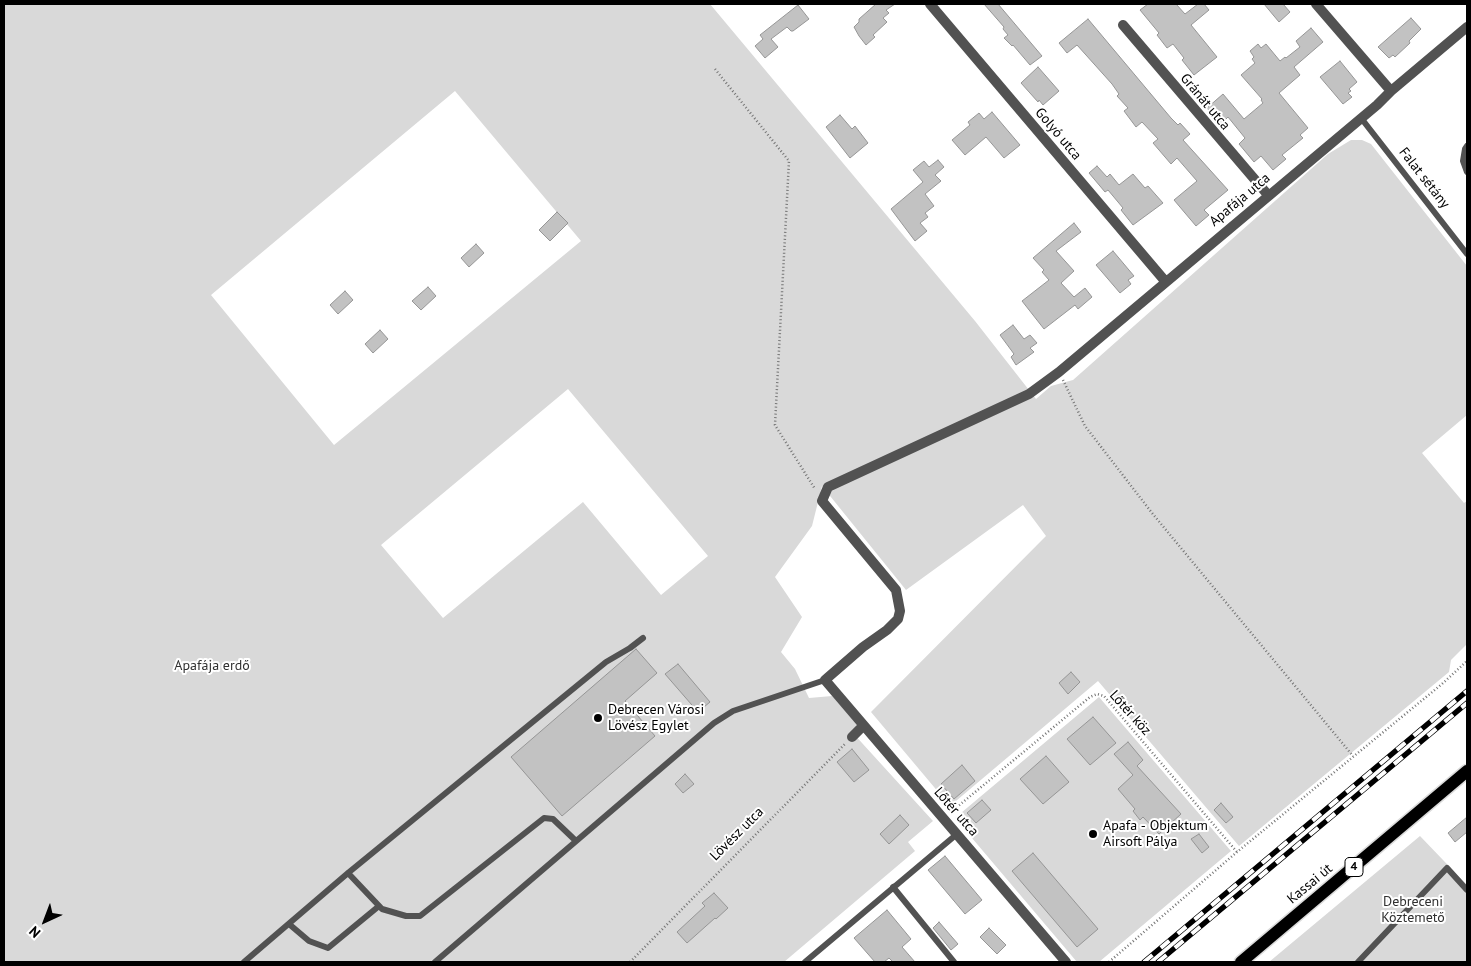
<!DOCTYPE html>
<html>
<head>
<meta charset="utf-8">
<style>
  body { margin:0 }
  #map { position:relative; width:1471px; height:966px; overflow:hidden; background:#fff; font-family:"PT Sans",sans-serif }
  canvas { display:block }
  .frame { position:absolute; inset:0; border:5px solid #000; pointer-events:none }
  .north { position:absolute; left:20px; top:896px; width:50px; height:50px; -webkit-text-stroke:4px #fff; paint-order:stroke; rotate:223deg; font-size:14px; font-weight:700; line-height:20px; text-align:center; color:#000 }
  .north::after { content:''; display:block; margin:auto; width:18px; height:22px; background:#000; clip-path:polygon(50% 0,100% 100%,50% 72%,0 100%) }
</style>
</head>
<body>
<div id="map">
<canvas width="1471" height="966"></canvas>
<div class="frame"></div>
<div class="north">N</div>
</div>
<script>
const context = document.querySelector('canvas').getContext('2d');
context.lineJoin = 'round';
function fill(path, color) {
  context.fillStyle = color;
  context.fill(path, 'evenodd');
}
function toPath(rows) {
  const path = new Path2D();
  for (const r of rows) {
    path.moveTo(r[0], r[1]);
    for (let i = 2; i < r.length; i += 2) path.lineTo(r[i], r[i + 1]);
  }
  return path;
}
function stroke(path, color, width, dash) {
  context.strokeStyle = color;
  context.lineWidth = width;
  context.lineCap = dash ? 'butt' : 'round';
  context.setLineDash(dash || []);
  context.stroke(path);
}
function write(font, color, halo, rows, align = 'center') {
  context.font = font + ' "PT Sans",sans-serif';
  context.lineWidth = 4;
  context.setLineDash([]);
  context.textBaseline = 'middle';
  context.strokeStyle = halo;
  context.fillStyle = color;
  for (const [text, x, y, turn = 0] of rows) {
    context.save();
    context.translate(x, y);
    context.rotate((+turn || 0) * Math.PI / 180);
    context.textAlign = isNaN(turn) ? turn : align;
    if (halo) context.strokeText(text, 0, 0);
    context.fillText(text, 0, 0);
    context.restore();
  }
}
fill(toPath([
  [4,4,710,4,975,321,1036,399,1051,386,1073,380,1328,154,1351,140,1362,140,1371,144,1467,266,1467,415,1422,453,1464,503,1467,501,1467,644,1451,660,1449,672,1239,846,1098,681,950,806,871,712,1046,536,1023,505,906,590,822,486,812,526,775,577,802,617,781,652,795,669,809,698,832,696,858,725,852,732,933,821,908,842,915,851,784,962,4,962],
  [455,91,581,241,334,445,211,295],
  [568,389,708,556,661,595,583,502,443,618,381,545],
  [1099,697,1231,851,1099,962,1077,962,955,818],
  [1420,836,1467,885,1467,962,1269,962]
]), '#d9d9d9');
const building = toPath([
  [876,4,895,4,886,10,889,13,883,18,887,22,873,35,875,37,866,45,859,36,854,27,859,22,859,19,876,4],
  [984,4,998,4,1042,56,1030,65,1013,45,1012,46,1004,38,1008,35,1003,29,1004,27,984,4],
  [1148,4,1176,4,1185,14,1198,4,1204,4,1209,10,1191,25,1217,57,1194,75,1182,60,1184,58,1173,44,1167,48,1157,35,1159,33,1140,10,1148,4],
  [1264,4,1283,4,1290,12,1279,22,1264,4],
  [798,5,809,19,793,31,791,31,787,27,771,39,778,47,765,58,755,46,763,39,760,35,798,5],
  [1411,18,1421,29,1409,41,1410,43,1395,57,1393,55,1389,58,1378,47,1411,18],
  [1088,19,1171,118,1178,125,1180,123,1190,134,1183,140,1228,190,1204,210,1209,215,1196,226,1174,200,1197,181,1177,158,1171,164,1153,143,1158,139,1142,122,1136,127,1124,111,1128,108,1117,96,1119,94,1112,84,1077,45,1067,53,1059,43,1088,19],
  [1311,28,1323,42,1294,67,1300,75,1279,93,1308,128,1300,135,1303,138,1282,155,1286,159,1273,170,1261,156,1254,162,1239,144,1245,138,1228,117,1221,124,1207,108,1223,94,1244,119,1263,103,1261,100,1262,99,1241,75,1255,63,1252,59,1254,57,1250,51,1258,44,1261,48,1266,44,1280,61,1285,57,1286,58,1300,47,1296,41,1311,28],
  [1340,61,1357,82,1349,89,1351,91,1348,93,1352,97,1343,104,1320,77,1340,61],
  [1038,67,1059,91,1043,105,1039,100,1038,102,1021,83,1038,67],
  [992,112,1020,145,1004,158,986,137,965,155,952,140,970,125,968,122,979,113,984,119,992,112],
  [840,115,852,129,855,126,868,143,850,158,826,127,840,115],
  [938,160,944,167,935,175,941,181,925,194,934,206,925,213,928,217,920,223,927,231,915,241,891,209,923,182,913,170,924,161,929,167,938,160],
  [1097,166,1107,177,1110,174,1119,185,1133,174,1145,188,1148,186,1163,203,1133,225,1121,210,1123,208,1108,190,1105,192,1089,173,1097,166],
  [557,212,568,223,550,241,539,230,557,212],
  [1074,223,1081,232,1056,251,1074,271,1061,283,1074,297,1085,288,1092,297,1078,309,1075,305,1044,329,1022,301,1049,280,1042,272,1044,270,1033,258,1074,223],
  [476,244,484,253,469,267,461,258,476,244],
  [1113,251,1134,276,1128,280,1131,284,1120,293,1096,265,1113,251],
  [428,287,436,296,421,310,412,301,428,287],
  [345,291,353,300,338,314,330,305,345,291],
  [1013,325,1024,339,1030,335,1037,343,1030,348,1034,352,1016,365,1011,357,1014,354,1000,335,1013,325],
  [380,330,388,339,373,353,365,344,380,330],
  [636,649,657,673,625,701,655,736,562,816,511,757,636,649],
  [678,664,710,702,698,712,665,674,678,664],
  [1071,672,1080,682,1068,694,1059,683,1071,672],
  [1093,717,1116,743,1090,765,1067,739,1093,717],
  [1128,742,1143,760,1137,766,1181,814,1159,834,1143,817,1140,820,1133,811,1135,809,1118,789,1133,775,1114,754,1128,742],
  [852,749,869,770,854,782,837,762,852,749],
  [1046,756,1069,782,1043,804,1020,779,1046,756],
  [962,765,975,781,954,799,941,784,962,765],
  [685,774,694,784,683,793,675,784,685,774],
  [982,800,991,810,976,823,967,813,982,800],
  [1221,803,1233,817,1226,823,1214,810,1221,803],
  [900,815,909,825,889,844,880,834,900,815],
  [1467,817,1467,832,1455,842,1448,833,1467,817],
  [1199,834,1209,847,1202,853,1191,839,1199,834],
  [1033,853,1098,929,1077,947,1012,871,1033,853],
  [945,856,982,900,965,914,928,870,945,856],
  [714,893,728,908,716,919,715,918,687,943,677,932,705,906,702,903,714,893],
  [887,910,911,939,902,947,915,962,893,962,889,958,884,962,875,962,854,938,887,910],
  [939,922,958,944,951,950,933,928,939,922],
  [989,928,1006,945,997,954,980,937,989,928]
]);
fill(building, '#c2c2c2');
stroke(building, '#969696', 1);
const primary = toPath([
  [1241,962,1467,771]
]);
stroke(primary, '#dbdbdb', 15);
stroke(toPath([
  [715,69,789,161,775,425,815,489],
  [1063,380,1085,426,1152,513,1353,756],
  [951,812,1090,697,1097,694,1104,696,1237,852],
  [630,962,845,744],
  [1109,962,1237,852,1442,684,1467,661]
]), '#747474', 2.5, [1, 2.5]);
stroke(toPath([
  [1361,118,1467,254],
  [1467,146,1465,149,1463,161,1467,172],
  [348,873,382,909,406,916,420,916,544,818,553,819,576,841],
  [893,887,954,962],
  [289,924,309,941,328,948,379,906],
  [244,962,348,873,606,662,630,648,643,638],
  [435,962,714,723,733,711,825,680],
  [805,962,957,834],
  [1358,962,1447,868,1467,890]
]), '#525252', 6);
stroke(toPath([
  [930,4,1165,281],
  [1316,4,1391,91],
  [1123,25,1268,195],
  [852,737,863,726],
  [1066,962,825,680,863,647,887,630,898,619,900,611,896,590,822,501,828,487,1029,394,1059,372,1377,105,1391,91,1467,27]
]), '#525252', 10);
stroke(primary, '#000', 12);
const rail = toPath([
  [1144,962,1467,691],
  [1158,962,1467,703]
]);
stroke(rail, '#000', 5.5);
stroke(rail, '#fff', 4, [11]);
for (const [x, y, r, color] of [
  [598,718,5,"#000"],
  [1093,834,5,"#000"]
]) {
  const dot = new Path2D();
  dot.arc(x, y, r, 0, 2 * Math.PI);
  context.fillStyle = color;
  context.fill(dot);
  stroke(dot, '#fff', 2);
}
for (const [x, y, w] of [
  [1354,867,18]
]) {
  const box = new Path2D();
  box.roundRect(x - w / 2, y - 9.5, w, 19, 4);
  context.fillStyle = '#fff';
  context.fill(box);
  stroke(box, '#000', 1);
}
write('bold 12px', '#000', null, [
  ["4",1354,867]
]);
write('14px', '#000', '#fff', [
  ["Gránát utca",1205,102,50],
  ["Golyó utca",1058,134,50],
  ["Falat sétány",1424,178,52],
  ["Apafája utca",1240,200,-40],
  ["Lőtér köz",1130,713,48],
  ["Lőtér utca",956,812,49],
  ["Lövész utca",737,834,-45],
  ["Kassai út",1310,884,-40]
]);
write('14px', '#303030', '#fff', [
  ["Apafája erdő",212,666],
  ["Debreceni",1413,902],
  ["Köztemető",1413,918]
]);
write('14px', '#000', '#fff', [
  ["Debrecen Városi",608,710],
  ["Lövész Egylet",608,726],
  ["Apafa - Objektum",1103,826],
  ["Airsoft Pálya",1103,842]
], 'left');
</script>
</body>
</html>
